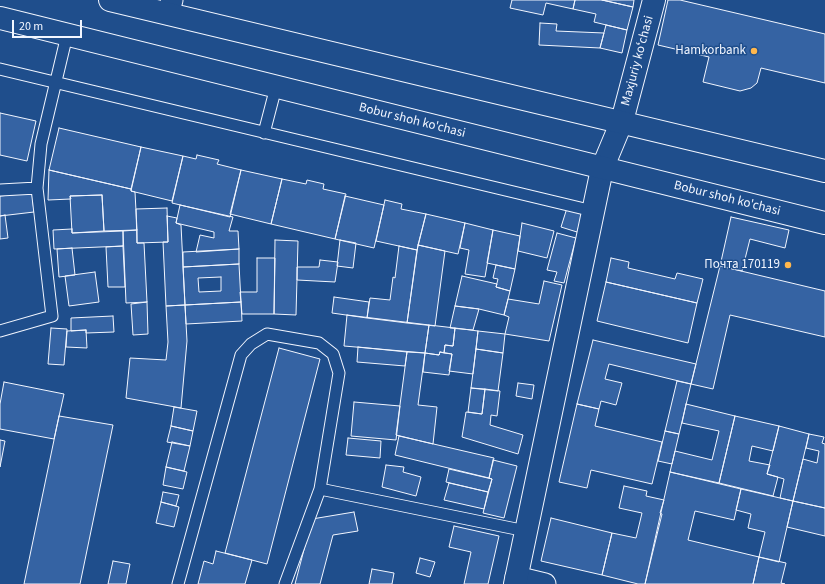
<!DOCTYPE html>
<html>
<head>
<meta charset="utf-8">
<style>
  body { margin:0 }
  #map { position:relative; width:825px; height:584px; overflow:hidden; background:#1f4e8c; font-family:"Source Sans 3",sans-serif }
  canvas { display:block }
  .scale { position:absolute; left:12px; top:20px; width:70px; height:18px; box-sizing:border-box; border:2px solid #f2f6ff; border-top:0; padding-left:5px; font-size:12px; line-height:14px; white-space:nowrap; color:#f2f6ff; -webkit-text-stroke:3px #1f4e8c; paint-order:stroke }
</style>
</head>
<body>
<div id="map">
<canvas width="825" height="584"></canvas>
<div class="scale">20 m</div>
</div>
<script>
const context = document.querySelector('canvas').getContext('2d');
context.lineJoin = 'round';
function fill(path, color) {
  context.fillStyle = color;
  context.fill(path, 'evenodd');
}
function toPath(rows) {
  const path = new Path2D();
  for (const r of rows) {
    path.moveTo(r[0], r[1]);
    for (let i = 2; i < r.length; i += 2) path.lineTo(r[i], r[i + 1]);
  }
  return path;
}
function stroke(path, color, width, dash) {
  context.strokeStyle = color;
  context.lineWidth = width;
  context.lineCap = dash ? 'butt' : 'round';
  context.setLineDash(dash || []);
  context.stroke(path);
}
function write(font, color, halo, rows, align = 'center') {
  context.font = font + ' "Source Sans 3",sans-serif';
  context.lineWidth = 3;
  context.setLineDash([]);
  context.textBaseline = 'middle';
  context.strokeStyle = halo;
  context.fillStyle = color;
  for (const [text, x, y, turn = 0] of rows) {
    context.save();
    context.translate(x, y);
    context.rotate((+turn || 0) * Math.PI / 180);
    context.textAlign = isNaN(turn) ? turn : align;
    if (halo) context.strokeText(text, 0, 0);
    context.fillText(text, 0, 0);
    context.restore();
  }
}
const building = toPath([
  [512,0,575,0,573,9,546,3,543,15,510,8,512,0],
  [575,0,602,0,633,7,627,30,594,22,596,14,573,9,575,0],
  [602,0,634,0,633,7,602,0],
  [668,0,680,0,825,34,825,83,761,68,757,83,751,88,740,91,703,82,709,57,658,45,668,0],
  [540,23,557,24,556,31,604,33,600,48,539,45,540,23],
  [606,25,627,30,622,53,600,48,606,25],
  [0,113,36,121,27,161,0,155,0,113],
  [59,128,141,147,131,189,49,170,59,128],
  [141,147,183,156,172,201,131,191,141,147],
  [197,155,219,160,217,164,241,170,230,217,172,203,183,156,196,159,197,155],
  [49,170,131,189,131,191,135,192,137,230,104,231,102,195,70,196,71,199,48,200,49,170],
  [241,170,282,179,271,224,230,214,241,170],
  [282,179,306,184,307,180,324,184,323,189,346,194,335,239,271,224,282,179],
  [32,193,34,212,0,216,0,196,32,193],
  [102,195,104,231,72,233,70,196,102,195],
  [345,196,384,205,374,248,335,239,345,196],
  [385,200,402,204,401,209,426,214,417,250,376,241,385,200],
  [180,205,233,217,229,231,238,231,239,249,196,252,200,235,214,238,214,232,176,223,180,205],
  [167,208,168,242,137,243,136,209,167,208],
  [567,208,583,213,577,232,561,227,567,208],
  [426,214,465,223,458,254,418,245,426,214],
  [5,215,8,238,0,239,0,216,5,215],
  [167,216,177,218,176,223,181,225,185,305,166,306,163,242,168,242,167,216],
  [731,217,789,230,785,248,750,239,742,271,720,266,731,217],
  [465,223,493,230,485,277,465,274,469,250,460,248,465,223],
  [522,223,554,231,547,258,518,251,522,223],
  [72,229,72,233,123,231,123,246,54,249,53,230,72,229],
  [137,230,137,243,144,243,147,302,126,303,123,231,137,230],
  [493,230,520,236,515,269,487,263,493,230],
  [557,233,576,238,564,283,554,281,557,272,547,270,557,233],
  [275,240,298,241,296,315,274,314,275,240],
  [340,240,356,243,353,268,337,266,340,240],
  [418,245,445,251,435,326,407,323,418,245],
  [123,246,125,287,108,287,106,247,123,246],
  [399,246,417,250,407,323,367,318,370,298,390,300,393,277,395,278,399,246],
  [72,248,75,275,59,277,57,249,72,248],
  [239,249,239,264,183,267,183,252,239,249],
  [257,258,275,258,274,314,242,314,240,292,257,292,257,258],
  [611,258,629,262,628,268,675,279,677,273,703,279,697,303,606,282,611,258],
  [320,260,338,262,335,282,297,280,297,267,319,267,320,260],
  [239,264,241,302,185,305,183,267,239,264],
  [221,277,221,291,199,292,198,278,221,277],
  [496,265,515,269,510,291,496,287,498,279,493,278,496,265],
  [720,266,825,291,825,337,730,315,713,389,691,384,720,266],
  [95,272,99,302,69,306,65,276,95,272],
  [462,276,497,284,496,287,510,291,504,315,479,309,455,306,462,276],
  [544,281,562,285,549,341,505,334,509,317,504,315,508,299,539,304,544,281],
  [606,282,697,303,688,343,597,321,606,282],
  [334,297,369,302,367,318,332,313,334,297],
  [147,302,148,334,133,335,131,304,147,302],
  [241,302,242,321,186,324,185,305,241,302],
  [185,305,187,341,181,408,126,398,130,358,166,360,168,342,166,306,185,305],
  [455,306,479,309,473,330,450,328,455,306],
  [347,315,429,325,425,353,344,346,347,315],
  [113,316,114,332,86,333,86,330,71,331,71,318,113,316],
  [429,325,455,328,453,346,445,345,444,353,440,352,439,355,425,353,429,325],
  [51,328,67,329,64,365,48,364,51,328],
  [455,328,478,331,473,374,449,371,452,354,444,353,445,345,453,346,455,328],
  [86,330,87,348,66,347,67,331,86,330],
  [478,331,505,334,503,353,476,349,478,331],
  [593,340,696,364,691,384,609,364,605,379,622,383,616,405,601,401,599,409,577,404,593,340],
  [358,347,407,352,405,366,357,362,358,347],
  [279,348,320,359,267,564,225,553,279,348],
  [476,349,503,353,498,391,471,388,476,349],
  [407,352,425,353,418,405,437,407,433,444,396,435,407,352],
  [440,352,452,354,449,375,423,372,425,353,439,355,440,352],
  [677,381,691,384,679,434,665,431,677,381],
  [4,382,64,394,54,439,0,429,0,404,4,382],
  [518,383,534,385,532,399,516,396,518,383],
  [471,388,485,389,482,414,468,412,471,388],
  [485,389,500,391,497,416,491,415,490,425,523,435,518,454,462,437,466,412,482,414,485,389],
  [354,402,400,406,396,440,351,436,354,402],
  [577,404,599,409,595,426,662,442,652,484,591,470,587,488,559,482,577,404],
  [686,404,735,416,719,483,670,472,675,451,712,460,719,431,682,423,686,404],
  [174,407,197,411,193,431,171,426,174,407],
  [59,416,113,425,80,584,24,584,59,416],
  [735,416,779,426,773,451,752,446,749,461,770,465,767,474,778,477,773,496,719,483,735,416],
  [171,426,193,431,190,446,167,442,171,426],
  [779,426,809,434,793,501,780,498,784,479,767,474,779,426],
  [665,431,679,434,672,464,658,461,665,431],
  [809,434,824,437,822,443,825,444,825,508,793,501,803,459,817,463,819,451,806,448,809,434],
  [399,436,494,458,489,478,395,455,399,436],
  [348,438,381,441,380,458,346,455,348,438],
  [0,440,5,441,0,467,0,440],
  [172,442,190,446,184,471,166,467,172,442],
  [493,460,517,466,504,518,483,513,492,479,489,478,493,460],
  [386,465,404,467,403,472,421,477,416,496,382,487,386,465],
  [166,467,187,472,183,489,163,485,166,467],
  [449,469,492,479,488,492,446,482,449,469],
  [670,472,741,489,734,520,695,511,688,540,759,557,753,584,645,584,670,472],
  [449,483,488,492,484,509,444,500,449,483],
  [624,486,647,491,646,496,664,500,660,513,662,514,645,584,638,584,602,575,612,533,636,538,642,513,619,508,624,486],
  [741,489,793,501,779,562,759,557,765,532,748,528,751,514,736,510,741,489],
  [163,492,179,495,176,506,161,502,163,492],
  [793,501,825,508,825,536,787,527,793,501],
  [161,502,179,507,174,527,156,523,161,502],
  [354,512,358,531,333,535,320,584,295,584,312,519,354,512],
  [551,518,612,533,602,575,541,561,551,518],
  [454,526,499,536,488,584,464,584,471,552,449,547,454,526],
  [216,551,252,560,245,584,198,584,204,561,213,564,216,551],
  [759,557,786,563,781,583,785,584,753,584,759,557],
  [420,558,435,562,430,577,416,573,420,558],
  [113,561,130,564,126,584,108,584,113,561],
  [372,569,394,573,392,584,369,584,372,569]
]);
fill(building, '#3563a3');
stroke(building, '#f2f6ff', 1);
const service = toPath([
  [0,69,593,211],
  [264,133,276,87],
  [0,190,37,188],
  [0,331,52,316,37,188,41,144,67,35],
  [178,584,241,355,251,344,267,334,319,343,333,354,339,373,320,489,526,531],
  [285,584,320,489]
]);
const minor = toPath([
  [168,14,172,0],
  [516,577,545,584]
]);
const tertiary = toPath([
  [515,584,602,169,622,121,654,0]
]);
const primary = toPath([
  [110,0,825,171],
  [0,18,825,223]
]);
stroke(service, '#f2f6ff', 13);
stroke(minor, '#f2f6ff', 23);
stroke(tertiary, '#f2f6ff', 24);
stroke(primary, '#f2f6ff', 24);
stroke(service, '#1f4e8c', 11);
stroke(minor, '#1f4e8c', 21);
stroke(tertiary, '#1f4e8c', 22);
stroke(primary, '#1f4e8c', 22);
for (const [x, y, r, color] of [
  [754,51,4,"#ffb74d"],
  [788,265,4,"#ffb74d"]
]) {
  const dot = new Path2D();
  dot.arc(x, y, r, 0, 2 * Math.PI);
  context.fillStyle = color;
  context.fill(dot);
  stroke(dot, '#1f4e8c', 1.5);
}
write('13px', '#f2f6ff', '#1f4e8c', [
  ["Hamkorbank",746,51],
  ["Почта 170119",780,265]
], 'right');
write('13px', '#f2f6ff', '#1f4e8c', [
  ["Maxjuriy koʻchasi",638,61,-75],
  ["Bobur shoh ko'chasi",412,121,14],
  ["Bobur shoh ko'chasi",727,199,14]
]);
</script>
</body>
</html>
